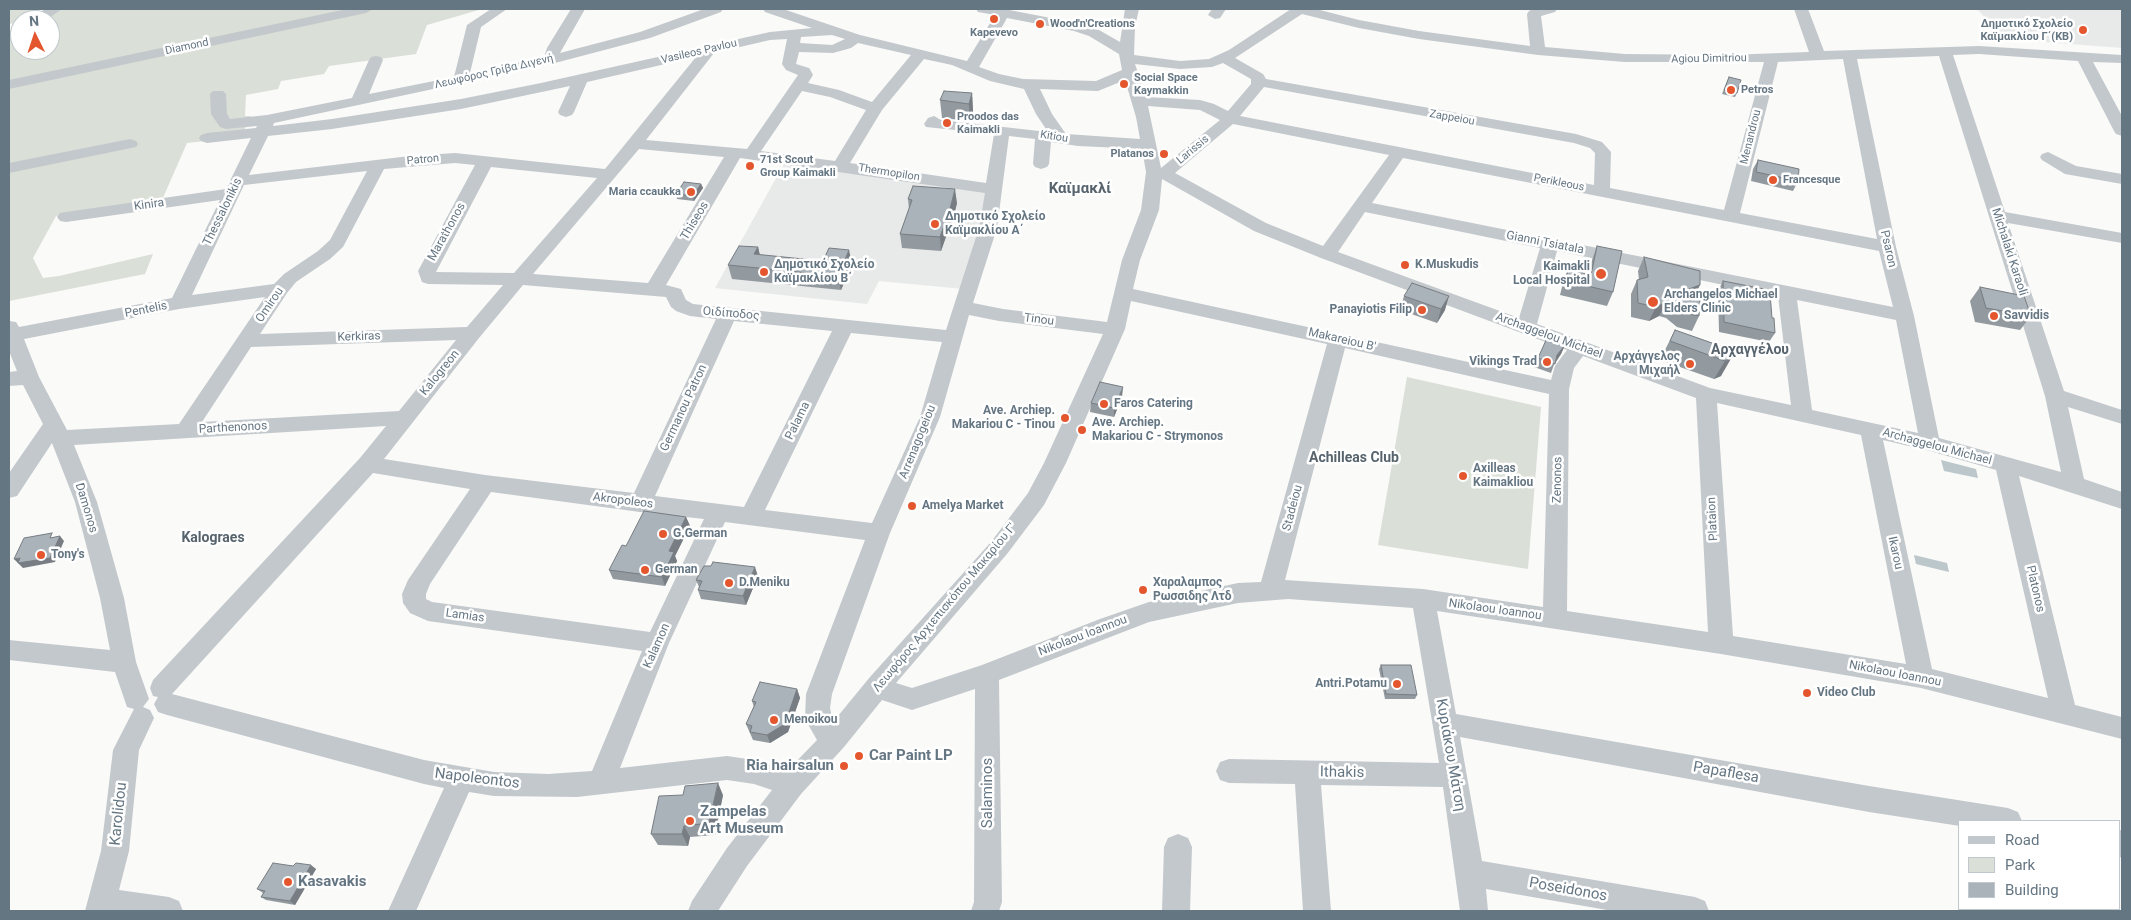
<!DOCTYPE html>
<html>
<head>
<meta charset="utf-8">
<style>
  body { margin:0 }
  #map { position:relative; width:2131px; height:920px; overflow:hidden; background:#fafaf8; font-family:Roboto,sans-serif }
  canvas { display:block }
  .frame { position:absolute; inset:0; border:10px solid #657683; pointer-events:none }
  .legend { position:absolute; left:1958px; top:820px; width:162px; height:90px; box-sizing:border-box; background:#fff; border:1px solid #c1c8cd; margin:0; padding:6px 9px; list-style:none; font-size:15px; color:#657683 }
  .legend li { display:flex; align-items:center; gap:10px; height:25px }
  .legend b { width:25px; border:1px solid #c1c8cd }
  .north { position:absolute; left:10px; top:10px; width:50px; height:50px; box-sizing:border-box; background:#fff; border:1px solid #c1c8cd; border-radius:50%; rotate:356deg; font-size:14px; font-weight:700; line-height:20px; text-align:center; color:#657683 }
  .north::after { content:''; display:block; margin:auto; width:18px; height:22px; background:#e4572e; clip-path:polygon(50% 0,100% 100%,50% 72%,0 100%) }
</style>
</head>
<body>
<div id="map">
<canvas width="2131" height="920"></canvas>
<div class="frame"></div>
<ul class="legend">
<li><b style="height:6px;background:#c3c8cc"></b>Road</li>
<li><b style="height:14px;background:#dadfd7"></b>Park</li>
<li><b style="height:14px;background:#aab3b9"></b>Building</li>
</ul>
<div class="north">N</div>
</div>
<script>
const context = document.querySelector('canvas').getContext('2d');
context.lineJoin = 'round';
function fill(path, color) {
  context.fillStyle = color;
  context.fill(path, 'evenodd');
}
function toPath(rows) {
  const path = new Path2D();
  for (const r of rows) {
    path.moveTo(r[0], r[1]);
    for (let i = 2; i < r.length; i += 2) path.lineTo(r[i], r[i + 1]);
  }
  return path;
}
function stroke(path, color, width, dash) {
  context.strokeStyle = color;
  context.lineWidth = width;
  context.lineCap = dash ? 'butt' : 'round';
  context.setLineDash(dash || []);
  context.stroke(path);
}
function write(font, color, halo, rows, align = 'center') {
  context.font = font + ' Roboto,sans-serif';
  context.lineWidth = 5;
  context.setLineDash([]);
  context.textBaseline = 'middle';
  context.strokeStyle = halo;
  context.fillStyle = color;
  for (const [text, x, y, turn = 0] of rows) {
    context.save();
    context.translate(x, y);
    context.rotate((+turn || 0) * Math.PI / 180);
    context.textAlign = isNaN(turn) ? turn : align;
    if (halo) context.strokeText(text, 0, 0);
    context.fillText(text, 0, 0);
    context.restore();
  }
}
fill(toPath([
  [1977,9,2122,9,2122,48,2005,39],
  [785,162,988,192,963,289,879,281,867,304,715,288]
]), '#e8e9e9');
fill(toPath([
  [9,9,42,9,15,23,9,24],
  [61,9,482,9,427,25,416,54,329,66,324,74,281,81,278,89,246,95,245,116,251,116,241,137,187,143,162,200,56,216,33,258,43,278,59,276,153,254,145,274,9,301,9,41,20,34,20,50,50,50,50,20,43,20],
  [1407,377,1541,407,1528,569,1378,545]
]), '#dadfd7');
fill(toPath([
  [1941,460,1976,469,1978,478,1944,471],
  [1914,555,1947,563,1949,572,1916,564]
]), '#bbc7cb');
fill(toPath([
  [45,9,62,9,46,20,29,20,45,9],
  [347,9,373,9,366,13,9,89,9,80,347,9],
  [491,9,507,9,481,27,470,73,544,57,547,48,571,9,585,9,560,53,640,32,704,9,723,9,721,12,650,38,555,63,274,123,273,126,332,119,461,99,541,83,770,32,812,28,765,12,763,9,783,9,860,35,967,61,995,15,978,12,976,9,1004,9,1077,23,1099,30,1120,42,1125,9,1139,9,1135,27,1134,55,1180,61,1209,59,1229,50,1291,9,1316,9,1359,20,1419,31,1530,46,1527,14,1529,11,1533,9,1557,9,1555,12,1541,16,1545,47,1625,54,1726,55,1809,52,1794,9,1808,9,1824,51,1979,46,2122,55,2122,63,2093,62,2122,116,2122,136,2116,134,2114,131,2078,61,1979,54,1953,55,2005,212,2122,233,2122,243,2008,223,2064,391,2122,410,2122,424,2068,407,2084,479,2122,492,2122,509,2019,476,2075,705,2122,717,2122,739,1921,688,1721,654,1437,611,1456,714,1869,786,2008,808,2018,812,2022,821,1960,821,1960,826,1869,812,1460,737,1482,861,1695,897,1705,901,1709,911,1613,911,1486,889,1488,911,1460,911,1443,787,1321,785,1331,911,1303,911,1295,784,1229,783,1220,780,1216,771,1220,762,1229,759,1439,763,1413,608,1288,599,1238,603,1149,622,999,680,1002,902,999,911,971,911,974,902,975,689,912,710,882,700,844,747,801,794,747,866,718,911,688,911,692,901,727,848,772,790,754,784,727,780,577,797,494,796,469,792,416,911,388,911,444,788,424,784,167,715,158,712,154,704,158,697,153,696,150,688,153,680,360,458,386,426,74,445,97,502,124,598,136,662,149,699,143,707,150,710,154,718,139,750,129,851,119,890,169,897,179,901,183,911,85,911,101,851,113,750,134,709,127,707,115,672,9,660,9,640,110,650,100,598,75,502,52,443,17,496,9,498,9,473,43,424,23,385,9,386,9,372,17,371,9,351,9,321,16,322,19,327,172,298,220,200,66,222,60,221,57,217,60,213,66,212,226,189,251,138,207,143,201,141,199,138,201,135,207,133,256,128,257,126,226,129,220,127,211,114,210,94,213,91,223,91,226,94,227,114,230,119,267,115,352,98,369,60,371,57,376,56,381,57,383,60,369,94,454,77,467,25,491,9],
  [1302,14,1359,28,1419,39,1538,55,1625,62,1764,62,1724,210,1610,188,1611,152,1602,142,1576,134,1266,79,1263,74,1235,58,1302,14],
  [1007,18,1074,31,1089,36,1119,54,1122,70,1096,81,1023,79,999,74,979,67,1007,18],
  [832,35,845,39,832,45,800,43,801,37,832,35],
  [787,39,782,64,786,70,798,75,747,149,646,140,714,53,770,40,787,39],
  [858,43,911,55,872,102,839,90,808,83,813,75,811,71,809,68,796,64,799,52,833,53,851,48,858,43],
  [1939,56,2045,396,2061,472,1939,438,1914,316,1896,247,1857,59,1939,56],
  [696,57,605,169,455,153,410,156,249,175,268,136,332,129,461,109,570,86,558,112,560,115,566,117,572,115,574,112,587,82,696,57],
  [924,59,952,65,990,81,1024,89,1036,114,1048,132,941,120,934,116,928,118,924,124,926,127,994,134,986,183,850,163,882,110,924,59],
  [1843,59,1877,239,1740,213,1778,62,1843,59],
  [1223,63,1251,79,1251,84,1228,111,1214,104,1200,100,1146,97,1135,64,1180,69,1212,67,1223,63],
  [1125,80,1136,117,1140,139,1066,134,1052,114,1040,89,1098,91,1125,80],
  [1264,87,1574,143,1590,148,1595,153,1594,185,1240,116,1264,87],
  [802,91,830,97,866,110,835,161,761,151,802,91],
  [1148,106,1200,110,1220,120,1161,168,1148,106],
  [1233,124,1389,155,1323,246,1266,223,1175,173,1233,124],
  [1009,136,1035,139,1033,164,1035,167,1041,169,1047,167,1049,164,1051,142,1078,146,1142,149,1146,172,1141,210,1122,260,1107,322,1003,309,973,303,997,228,1009,136],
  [639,149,724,157,648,283,533,274,639,149],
  [740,158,985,193,979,228,946,330,693,304,686,300,681,289,666,285,740,158],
  [1403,158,1879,251,1893,307,1372,203,1403,158],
  [455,163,475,165,418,271,422,282,428,284,503,285,467,327,260,334,287,293,296,282,330,259,343,247,384,169,455,163],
  [491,167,597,178,514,273,436,272,491,167],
  [367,171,330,240,318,251,284,274,274,284,192,295,244,185,367,171],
  [1162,179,1254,231,1321,258,1567,350,1555,366,1551,380,1133,289,1140,260,1159,210,1162,179],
  [1365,212,1540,248,1519,318,1338,252,1365,212],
  [1557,251,1778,296,1791,405,1710,388,1537,324,1557,251],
  [523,285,666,297,671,307,676,311,690,316,716,319,634,493,485,475,384,459,479,338,523,285],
  [265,297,179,424,67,430,39,377,24,339,179,309,265,297],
  [1797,300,1896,320,1918,433,1812,410,1797,300],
  [1131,301,1327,344,1261,582,1238,583,1149,602,1100,619,982,665,912,688,896,683,1007,554,1044,505,1066,463,1125,329,1131,301],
  [969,315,999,321,1103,334,1044,463,1028,493,991,542,870,677,833,722,830,708,832,694,890,533,940,417,969,315],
  [734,321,832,331,744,507,655,496,734,321],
  [851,333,942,342,920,417,872,523,765,510,851,333],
  [456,340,399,411,202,422,251,347,456,340],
  [1345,348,1549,394,1543,607,1423,589,1285,580,1345,348],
  [1583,356,1696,398,1708,632,1567,611,1569,389,1574,368,1583,356],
  [1717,403,1861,435,1906,664,1733,636,1717,403],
  [1883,440,1930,451,1996,470,2048,698,1932,669,1883,440],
  [373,473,470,489,408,580,402,594,403,603,410,613,428,621,642,651,592,771,548,774,494,772,424,760,172,694,373,473],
  [491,492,640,512,704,519,650,632,432,602,426,599,426,594,430,584,491,492],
  [725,522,865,540,806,694,805,719,817,740,787,771,754,760,727,756,620,768,669,643,725,522],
  [1212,9,1226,9,1220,18,1215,19,1208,15,1212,9],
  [20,26,20,36,9,41,9,31,20,26],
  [130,139,136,141,138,144,136,147,9,173,9,163,130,139],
  [2048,152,2076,166,2122,174,2122,184,2065,174,2042,160,2040,157,2042,154,2048,152],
  [2120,830,2122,831,2122,858,2120,857,2120,830],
  [1178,834,1188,838,1192,847,1190,911,1162,911,1164,847,1168,838,1178,834]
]), '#c3c8cc');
fill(toPath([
  [1729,77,1737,93,1735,97,1722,94],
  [972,93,973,111,970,121,942,118,940,100],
  [1758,160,1798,181,1793,191,1751,181,1753,169],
  [701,184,703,188,694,201,677,199,676,194],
  [908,199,957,203,950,231,948,231,941,251,902,248,900,234,909,209],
  [1597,246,1613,292,1607,306,1560,295,1563,283,1568,269,1589,274,1592,260],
  [758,247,760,255,852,264,841,290,732,279,728,265],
  [1644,257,1700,285,1695,294,1699,316,1692,331,1677,327,1666,318,1659,316,1649,321,1631,317,1631,294,1637,280,1639,280,1638,271],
  [1723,281,1772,318,1775,333,1769,342,1719,332,1718,291],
  [1980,287,2031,316,2020,330,1975,322,1970,301],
  [1404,296,1445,310,1437,323,1400,310],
  [1675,330,1729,349,1721,376,1714,379,1660,360],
  [1565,345,1561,354,1555,362,1551,373,1534,367,1538,358],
  [1122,397,1114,417,1090,412,1091,403],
  [686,517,690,526,675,556,677,561,665,586,613,579,609,570,626,546],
  [758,576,746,605,701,599,698,590,699,587,696,580],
  [1381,665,1417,695,1415,699,1385,699,1379,669],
  [797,689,800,698,788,732,770,743,753,740,746,724,754,707,752,701],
  [723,795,715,835,690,837,688,846,658,845,651,834],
  [293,866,316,869,295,905,266,900,261,897,263,893,257,889]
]), '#929a9f');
fill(toPath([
  [972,93,973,111,970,121,969,104],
  [701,184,703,188,694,201,693,196],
  [955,189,957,203,950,231,948,217],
  [947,217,948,231,941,251,940,237],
  [758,247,761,261,754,254],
  [849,250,852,264,841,290,838,276],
  [1700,285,1692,299,1689,289],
  [1449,296,1445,310,1437,323,1441,309],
  [1666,302,1659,316,1649,321,1656,307],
  [1565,345,1561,354,1554,365,1557,355],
  [1732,357,1721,376,1714,379,1725,361],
  [1123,387,1122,397,1114,417,1114,408],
  [686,517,690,526,675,556,677,561,665,586,662,577,669,551],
  [60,536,64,541,55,562,23,568,14,559,20,558],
  [755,567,758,576,746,605,743,596],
  [797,689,800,698,788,732,770,743,767,735],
  [718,783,723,795,715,835,709,823],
  [684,826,690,837,688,846,682,834],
  [311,865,316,869,295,905,290,901]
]), '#777d82');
const building = toPath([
  [1729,77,1741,80,1737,93,1724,90,1729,77],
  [944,91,972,93,969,104,940,100,944,91],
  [1758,160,1799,169,1798,181,1756,172,1758,160],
  [684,182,701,184,693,196,676,194,684,182],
  [913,186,955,189,948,217,947,217,940,237,900,234,912,200,908,199,913,186],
  [739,246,758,247,754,254,823,261,829,248,849,250,838,276,728,265,739,246],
  [1597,246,1622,251,1613,292,1566,281,1568,269,1591,275,1597,246],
  [1644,257,1700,271,1700,285,1689,289,1700,299,1699,316,1684,313,1673,304,1666,302,1656,307,1638,303,1637,280,1648,277,1644,257],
  [1723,281,1764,289,1770,293,1772,318,1774,318,1775,333,1724,322,1723,281],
  [1412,283,1449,296,1441,309,1404,296,1412,283],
  [1980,287,2024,296,2031,316,1986,308,1980,287],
  [1675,330,1729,349,1732,357,1725,361,1670,341,1675,330],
  [1547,338,1565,345,1557,355,1555,364,1538,358,1547,338],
  [1100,382,1123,387,1114,408,1091,403,1100,382],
  [644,511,686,517,669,551,674,552,662,577,609,570,622,545,626,546,644,511],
  [52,533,50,538,60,536,50,558,18,563,20,558,14,559,24,538,52,533],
  [713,562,755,567,743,596,698,590,702,581,696,580,704,566,711,566,713,562],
  [1381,665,1411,665,1417,695,1386,694,1381,665],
  [760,682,797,689,785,724,767,735,750,732,752,726,746,724,756,702,752,701,760,682],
  [718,783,709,823,684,826,682,834,651,834,659,796,683,795,685,786,718,783],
  [273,863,293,866,296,863,311,865,290,901,261,897,265,891,257,889,273,863]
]);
fill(building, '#aab3b9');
stroke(building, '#777d82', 1);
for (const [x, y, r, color] of [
  [994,19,5,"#e4572e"],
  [1040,24,5,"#e4572e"],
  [2083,30,5,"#e4572e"],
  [1124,84,5,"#e4572e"],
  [1731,90,5,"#e4572e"],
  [947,123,5,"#e4572e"],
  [1164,154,5,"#e4572e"],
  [750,166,5,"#e4572e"],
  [1773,180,5,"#e4572e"],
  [691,192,5,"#e4572e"],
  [935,224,5,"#e4572e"],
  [1405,265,5,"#e4572e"],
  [764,272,5,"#e4572e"],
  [1601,274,6,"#e4572e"],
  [1653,302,6,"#e4572e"],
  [1422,310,5,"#e4572e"],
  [1994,316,5,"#e4572e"],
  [1547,362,5,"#e4572e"],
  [1690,364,5,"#e4572e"],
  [1104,404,5,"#e4572e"],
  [1065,418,5,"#e4572e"],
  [1082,430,5,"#e4572e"],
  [1463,476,5,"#e4572e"],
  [912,506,5,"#e4572e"],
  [663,534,5,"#e4572e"],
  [41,555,5,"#e4572e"],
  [645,570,5,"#e4572e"],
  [729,583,5,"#e4572e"],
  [1143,590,5,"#e4572e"],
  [1397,684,5,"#e4572e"],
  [1807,693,5,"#e4572e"],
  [774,720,5,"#e4572e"],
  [859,756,5,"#e4572e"],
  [844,766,5,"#e4572e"],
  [690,821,5,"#e4572e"],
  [288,882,5,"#e4572e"]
]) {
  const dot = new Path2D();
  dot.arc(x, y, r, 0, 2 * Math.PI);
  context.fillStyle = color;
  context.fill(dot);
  stroke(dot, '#fff', 2);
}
write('bold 11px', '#657683', '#fff', [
  ["Wood'n'Creations",1050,24],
  ["Δημοτικό Σχολείο",2073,24,"right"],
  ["Καϊμακλίου Γ΄(ΚΒ)",2073,37,"right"],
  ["Kapevevo",994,33,"center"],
  ["Social Space",1134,78],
  ["Kaymakkin",1134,91],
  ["Petros",1741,90],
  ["Proodos das",957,117],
  ["Kaimakli",957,130],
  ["Platanos",1154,154,"right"],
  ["71st Scout",760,160],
  ["Group Kaimakli",760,173],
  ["Francesque",1783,180],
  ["Maria ccaukka",681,192,"right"]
], 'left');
write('11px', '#657683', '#fff', [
  ["Diamond",187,47,-12],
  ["Vasileos Pavlou",699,52,-13],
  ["Agiou Dimitriou",1709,59,-1],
  ["Λεωφόρος Γρίβα Διγενή",494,72,-13],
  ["Zappeiou",1452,118,10],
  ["Kitiou",1054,137,9],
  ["Menandrou",1751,137,-76],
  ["Larissis",1193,150,-40],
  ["Patron",423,160,-5],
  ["Thermopilon",889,173,9],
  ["Perikleous",1559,183,11]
]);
write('12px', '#657683', '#fff', [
  ["Kinira",149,205,-8],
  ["Thessalonikis",223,212,-64],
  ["Thiseos",695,221,-59],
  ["Marathonos",447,232,-61],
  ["Gianni Tsiatala",1545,243,11],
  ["Psaron",1888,249,77],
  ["Michalaki Karaoli",2009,252,72],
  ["Omirou",270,305,-56],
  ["Pentelis",146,310,-11],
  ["Οιδίποδος",731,314,5],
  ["Tinou",1039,320,7],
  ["Archaggelou Michael",1549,336,20],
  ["Kerkiras",359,337,-2],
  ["Makareiou B'",1342,340,13],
  ["Kalogreon",440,373,-51],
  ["Germanou Patron",684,408,-65],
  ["Palama",798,421,-64],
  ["Parthenonos",233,428,-3],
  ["Arrenagogeiou",918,442,-68],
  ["Archaggelou Michael",1937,447,15],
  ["Zenonos",1558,480,-89],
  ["Akropoleos",623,501,7],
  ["Damonos",86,508,73],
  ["Stadeiou",1293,508,-75],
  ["Plataion",1713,519,-93],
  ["Ikarou",1895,553,78],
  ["Platonos",2035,589,77],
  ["Λεωφόρος Αρχιεπισκόπου Μακαρίου Γ'",945,608,-50],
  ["Nikolaou Ioannou",1495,610,8],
  ["Lamias",465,616,8],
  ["Nikolaou Ioannou",1083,636,-21],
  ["Kalamon",657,646,-66],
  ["Nikolaou Ioannou",1895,674,11]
]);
write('bold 12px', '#657683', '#fff', [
  ["Δημοτικό Σχολείο",945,217],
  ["Καϊμακλίου Α΄",945,231],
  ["Δημοτικό Σχολείο",774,265],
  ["Καϊμακλίου Β΄",774,279],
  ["K.Muskudis",1415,265],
  ["Kaimakli",1590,267,"right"],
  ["Local Hospital",1590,281,"right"],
  ["Archangelos Michael",1664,295],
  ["Elders Clinic",1664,309],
  ["Panayiotis Filip",1412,310,"right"],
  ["Savvidis",2004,316],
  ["Αρχάγγελος",1680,357,"right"],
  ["Μιχαήλ",1680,371,"right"],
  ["Vikings Trad",1537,362,"right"],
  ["Faros Catering",1114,404],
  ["Ave. Archiep.",1055,411,"right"],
  ["Makariou C - Tinou",1055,425,"right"],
  ["Ave. Archiep.",1092,423],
  ["Makariou C - Strymonos",1092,437],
  ["Axilleas",1473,469],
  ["Kaimakliou",1473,483],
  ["Amelya Market",922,506],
  ["G.German",673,534],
  ["Tony's",51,555],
  ["German",655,570],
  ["D.Meniku",739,583],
  ["Χαραλαμπος",1153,583],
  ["Ρωσσιδης Λτδ",1153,597],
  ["Antri.Potamu",1387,684,"right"],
  ["Video Club",1817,693],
  ["Menoikou",784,720]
], 'left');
write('bold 14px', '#57646e', '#fff', [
  ["Αρχαγγέλου",1750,350],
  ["Achilleas Club",1354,458],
  ["Kalograes",213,538]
]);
write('bold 15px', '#57646e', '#fff', [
  ["Καϊμακλί",1080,189]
]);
write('15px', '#657683', '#fff', [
  ["Κυριάκου Μάτση",1450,755,80],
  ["Ithakis",1342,773,1],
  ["Papaflesa",1726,773,10],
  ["Napoleontos",477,779,7],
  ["Salaminos",988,793,-90],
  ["Karolidou",119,814,-84],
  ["Poseidonos",1568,890,10]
]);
write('bold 15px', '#657683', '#fff', [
  ["Car Paint LP",869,756],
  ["Ria hairsalun",834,766,"right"],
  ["Zampelas",700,812],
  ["Art Museum",700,829],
  ["Kasavakis",298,882]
], 'left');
</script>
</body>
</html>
